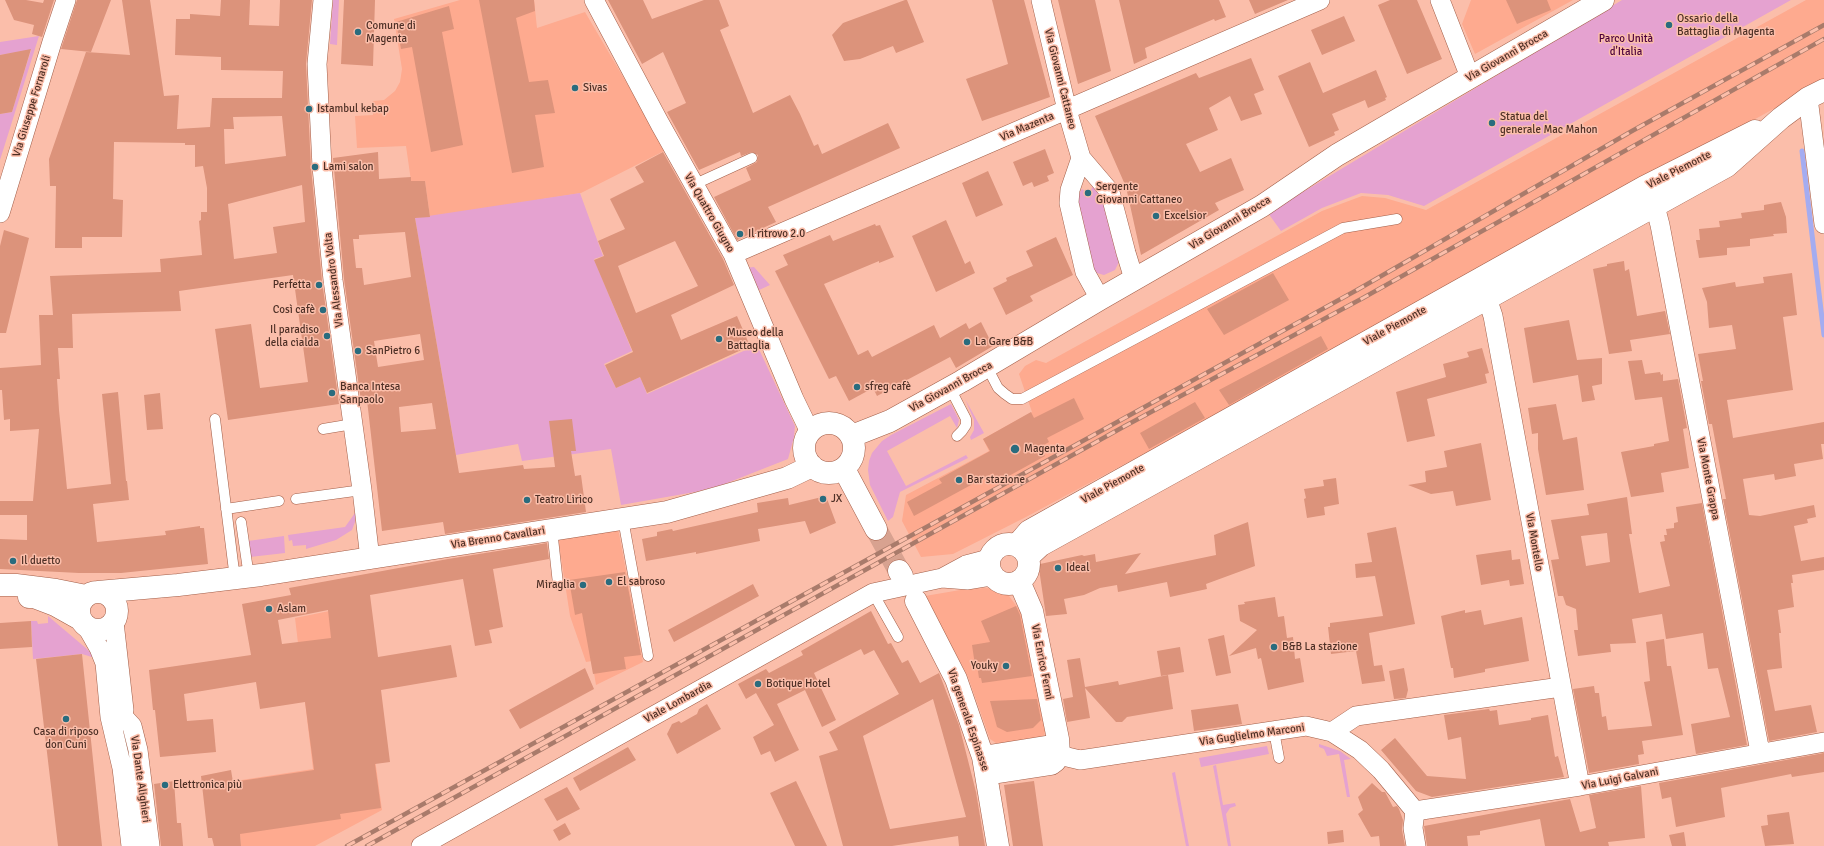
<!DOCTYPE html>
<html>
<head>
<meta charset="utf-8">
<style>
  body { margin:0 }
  canvas { display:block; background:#fbbeaa }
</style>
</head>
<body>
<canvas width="1824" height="846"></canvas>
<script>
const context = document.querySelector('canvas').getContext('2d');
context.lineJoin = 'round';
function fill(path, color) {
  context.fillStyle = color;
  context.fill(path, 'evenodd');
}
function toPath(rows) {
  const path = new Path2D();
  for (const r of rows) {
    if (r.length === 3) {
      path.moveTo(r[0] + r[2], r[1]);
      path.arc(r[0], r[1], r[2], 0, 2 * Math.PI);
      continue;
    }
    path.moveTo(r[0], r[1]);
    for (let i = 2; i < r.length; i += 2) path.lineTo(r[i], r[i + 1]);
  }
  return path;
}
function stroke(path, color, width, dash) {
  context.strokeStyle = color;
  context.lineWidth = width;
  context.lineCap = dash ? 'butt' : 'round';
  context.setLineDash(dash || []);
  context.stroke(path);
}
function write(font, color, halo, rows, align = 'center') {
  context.font = font + ' Signika,sans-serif';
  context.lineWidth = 3;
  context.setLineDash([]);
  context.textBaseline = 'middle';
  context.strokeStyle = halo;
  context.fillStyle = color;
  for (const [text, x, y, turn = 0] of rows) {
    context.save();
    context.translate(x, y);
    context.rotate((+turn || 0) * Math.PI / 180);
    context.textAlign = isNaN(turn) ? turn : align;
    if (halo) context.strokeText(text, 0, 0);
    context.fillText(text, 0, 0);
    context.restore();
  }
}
fill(toPath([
  [460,0,534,0,537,28,585,12,666,150,581,193,430,217,425,181,411,181,406,146,357,148,355,116,373,115,373,101,384,100,395,91,400,82,402,69,394,19],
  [1471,0,1573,0,1475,54,1462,24],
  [1806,0,1824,0,1824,81,1350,343,1026,517,953,554,921,557,902,521,906,495,989,451,983,439,1032,412,1019,374,1025,366,1036,360,1046,363,1322,211,1362,196,1385,198,1426,210],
  [618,528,643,662,596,685,592,661,586,662,570,616,558,538],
  [987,588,1000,591,1009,596,1024,616,1049,724,1044,735,1036,741,1005,745,996,743,990,739,968,677,925,596,966,589],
  [354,606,382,810,315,846,241,846,235,781,313,769,295,618]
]), '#feaa8f');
fill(toPath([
  [333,0,339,0,337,45,330,44],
  [1622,0,1791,0,1424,206,1388,195,1361,193,1322,208,1281,231,1268,213],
  [39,36,0,160,0,114,12,112,31,50,0,55,0,42],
  [1093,186,1097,187,1102,193,1119,262,1115,270,1104,275,1093,272,1077,197,1082,189,1085,191,1091,190],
  [580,193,603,256,594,259,632,351,604,364,616,388,640,377,647,394,757,345,795,426,794,437,788,459,722,485,695,492,621,505,611,449,522,461,518,444,456,455,415,218],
  [754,267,770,285,757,291,745,268],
  [965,399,984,433,971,440,970,437,974,430,974,420],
  [951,404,959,420,957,428,950,416,887,451,906,486,966,455,968,458,900,492,893,517,888,521,870,485,868,470,869,461,872,453,882,441,891,435],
  [355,513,355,522,352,530,336,540,306,549,306,545,293,546,292,540,289,541,288,535,345,527],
  [284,536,285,553,250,557,248,541],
  [48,616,87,649,95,658,82,654,33,659,31,621,37,621,38,624,48,623],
  [1319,744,1340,751,1351,759,1344,760,1350,797,1347,797,1339,754,1327,756,1324,749,1319,747],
  [1267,746,1269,754,1201,767,1199,758],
  [1216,765,1223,805,1235,803,1236,806,1230,808,1226,814,1231,846,1228,846,1213,766],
  [1175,772,1189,846,1186,846,1172,773]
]), '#e5a2d0');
stroke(toPath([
  [1802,151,1824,335]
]), '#a4acf1', 5);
fill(toPath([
  [5,0,26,0,43,3,44,0,54,0,42,37,32,34,34,25,14,20],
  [77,0,111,0,91,52,61,49],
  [122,0,150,0,164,96,179,95,177,129,210,127,212,98,282,98,283,71,221,70,221,57,175,55,176,19,190,19,190,14,220,16,221,0,250,0,249,25,279,26,280,0,312,0,306,64,311,168,322,281,339,404,228,420,215,329,251,324,260,388,308,382,293,275,179,291,181,311,72,314,73,348,58,348,60,379,57,379,59,410,67,489,111,484,102,394,118,392,126,481,127,481,129,500,93,504,97,542,166,535,165,531,200,526,200,528,204,528,208,564,121,573,79,573,0,569,0,539,27,540,27,515,0,515,0,501,33,501,39,429,10,431,10,419,4,420,2,390,0,390,0,368,41,365,39,315,53,315,50,276,161,272,160,259,202,255,199,221,201,220,201,212,207,212,207,188,203,166,195,167,195,145,185,145,185,143,114,142,113,199,123,200,122,237,82,237,82,248,55,248,56,186,50,186,49,159,86,52,130,55],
  [282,116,286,156,225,164,224,129,234,129,233,117],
  [302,185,305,222,273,227,277,253,234,259,228,204],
  [344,0,375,0,373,66,341,64],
  [479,0,534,0,535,11,516,18,529,82,548,80,555,113,535,115,544,167,512,173],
  [608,0,643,0,652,19,704,0,719,0,729,26,720,30,753,113,790,95,800,114,814,146,818,144,822,154,888,123,900,148,768,207,776,222,737,240,714,197,751,180,746,168,757,162,758,155,752,152,741,156,740,152,699,170,667,112,686,103,663,52,642,64],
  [905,0,907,0,924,42,896,53,893,46,860,59,844,61,832,35,843,23],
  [992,0,1024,0,1050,97,982,121,966,79,1008,64],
  [1058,0,1095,0,1111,71,1078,84],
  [1119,0,1219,0,1226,17,1215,21,1214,19,1145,48,1147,58,1134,64],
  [1249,0,1288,0,1255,14],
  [1390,0,1417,0,1442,59,1407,74,1378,5],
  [1506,0,1547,0,1551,10,1517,24],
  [449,6,454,29,442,32,463,145,431,152,412,47,401,49,396,22],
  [1344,16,1355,41,1322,55,1311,30],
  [31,49,12,112,0,114,0,55],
  [1251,58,1264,90,1254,94,1262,114,1241,121,1230,96,1209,108,1218,130,1186,144,1200,172,1231,158,1244,190,1215,203,1219,210,1141,255,1126,187,1095,116,1196,73,1199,78],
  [1310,62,1323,93,1376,70,1387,97,1385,98,1386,100,1368,108,1365,100,1332,114,1339,130,1334,132,1335,135,1309,147,1278,76],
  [1045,149,1054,173,1047,176,1049,181,1034,187,1032,182,1023,186,1013,162],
  [378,152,379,179,411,177,411,181,425,181,430,217,415,218,459,473,523,465,524,469,555,467,549,421,572,419,576,451,571,451,575,476,581,475,586,512,445,534,443,522,382,531,367,400,361,401,344,279,333,158],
  [405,232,411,277,364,285,362,268,356,268,353,239,359,239,359,235],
  [420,334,424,360,378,367,374,341],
  [432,403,436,429,401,432,399,407],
  [663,152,723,259,734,285,671,315,681,340,737,316,750,346,647,393,640,377,616,388,605,365,633,352,594,260,604,256,598,241,625,229,610,199,644,182,635,167],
  [675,241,698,286,636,313,618,266],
  [988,171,1003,205,976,217,962,183],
  [1781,202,1786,217,1787,233,1773,234,1774,236,1750,239,1750,246,1727,248,1727,255,1699,258,1696,240,1700,240,1699,229,1720,227,1719,221,1742,218,1741,213,1764,210,1764,205],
  [946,220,965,264,970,261,975,273,936,292,912,236],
  [875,224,876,226,880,225,894,257,879,263,879,261,824,284,858,355,868,350,872,357,934,325,940,338,966,323,969,329,981,322,993,346,956,368,950,357,877,396,873,388,849,401,836,376,829,379,775,271,788,265,783,255,830,235,833,241],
  [4,230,29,238,6,333,0,333,0,246],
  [1056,237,1073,275,1030,296,1033,301,1006,315,993,288,1007,281,1006,278,1033,266,1026,251],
  [1624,261,1625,271,1629,269,1637,316,1665,311,1670,334,1630,340,1632,351,1609,354,1593,269,1607,266,1607,264],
  [1273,273,1289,300,1224,335,1207,309],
  [1792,273,1797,315,1783,317,1793,390,1727,400,1733,438,1824,422,1824,444,1821,444,1823,459,1794,464,1796,476,1775,480,1774,474,1743,479,1749,515,1760,516,1814,505,1816,517,1807,519,1808,523,1794,526,1801,561,1824,557,1824,570,1792,575,1793,583,1791,583,1794,607,1778,610,1781,633,1779,633,1782,668,1767,670,1775,711,1811,705,1817,732,1769,741,1723,499,1726,499,1712,424,1709,424,1701,381,1703,381,1698,354,1736,349,1732,325,1709,328,1707,302,1702,288,1735,282,1736,287,1764,283,1763,277],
  [1569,320,1577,360,1602,358,1602,384,1592,386,1595,400,1582,402,1578,375,1533,383,1524,328],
  [1321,336,1328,349,1229,405,1219,390],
  [1482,348,1489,373,1485,374,1487,383,1427,399,1435,436,1407,442,1396,392,1446,377,1443,364,1469,357,1467,352],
  [1642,360,1645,374,1660,372,1661,375,1663,374,1663,381,1678,379,1687,428,1683,429,1689,468,1661,473,1664,492,1631,497,1621,452,1654,446,1654,444,1669,441,1662,397,1635,400,1628,361],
  [160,393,163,429,147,430,144,395],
  [1074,398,1084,419,1047,438,1049,442,1040,447,1045,456,998,482,993,473,914,516,907,502,942,483,939,479,990,451,983,439,1031,412,1034,418],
  [1195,402,1205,418,1149,449,1140,433],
  [1556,404,1563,440,1577,437,1584,490,1546,495,1538,449,1538,433,1532,434,1528,408],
  [1481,443,1491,500,1456,506,1453,491,1431,494,1408,485,1426,482,1425,471,1447,467,1444,451],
  [1336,478,1339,504,1324,507,1325,515,1307,518,1304,499,1306,498,1304,489,1324,486,1323,480],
  [826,496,836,523,810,534,805,521,758,529,760,541,696,554,696,552,646,561,642,539,657,536,657,532,672,529,673,531,758,512,757,503,788,498,789,505],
  [1627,497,1632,534,1629,534,1639,593,1670,586,1660,542,1665,541,1664,535,1667,535,1666,529,1674,528,1674,523,1678,522,1676,507,1702,503,1747,745,1696,754,1691,724,1730,717,1718,668,1708,669,1703,633,1666,639,1662,614,1632,619,1636,643,1610,644,1611,652,1578,656,1574,630,1578,630,1576,609,1566,605,1563,596,1558,596,1551,560,1559,559,1551,520,1589,515,1587,504],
  [1607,533,1610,562,1586,566,1581,536],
  [1248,522,1255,566,1206,584,1207,589,1170,597,1167,582,1118,592,1117,585,1100,588,1084,595,1064,599,1067,614,1046,616,1039,569,1040,564,1082,555,1084,556,1095,554,1096,562,1141,553,1125,574,1216,555,1214,535],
  [1396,527,1415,624,1369,633,1374,666,1382,665,1385,681,1362,684,1356,651,1331,654,1328,627,1330,627,1330,623,1383,616,1375,576,1356,578,1355,564,1372,562,1367,533],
  [547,543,549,559,493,569,503,627,489,630,492,643,475,646,463,579,370,595,378,657,451,645,457,677,381,690,390,762,375,764,381,808,340,814,341,819,240,834,241,846,214,846,212,838,208,838,201,776,231,770,233,782,314,770,305,702,260,709,256,682,184,694,187,721,213,719,216,752,160,757,155,710,153,710,149,670,251,655,242,604,291,595,289,588,448,559],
  [328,610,331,638,282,644,278,620],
  [1511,550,1512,560,1520,559,1524,584,1510,586,1509,580,1481,585,1476,555],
  [625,572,641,655,624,657,626,669,593,674,582,613,575,615,569,580],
  [753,584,759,596,674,642,668,630],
  [1275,597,1278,617,1284,616,1287,638,1293,637,1295,659,1300,658,1304,682,1268,690,1261,658,1258,659,1256,648,1229,656,1257,630,1240,621,1238,605,1245,604,1244,602],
  [1016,606,1020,615,1032,676,982,683,981,678,979,678,977,665,975,665,972,645,990,642,981,621],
  [1465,610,1465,613,1481,610,1484,625,1522,617,1529,661,1485,669,1485,672,1454,678,1453,668,1451,668,1441,616],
  [871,611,888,644,891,643,902,663,908,660,920,683,939,673,941,678,959,725,976,792,985,846,959,846,958,836,892,846,843,846,819,756,838,750,829,732,899,694,874,650,864,655,861,649,814,673,836,720,822,727,805,690,777,704,799,750,775,762,770,751,761,755,753,737,774,725,756,693,746,699,738,684,766,669,769,673,803,655,801,651],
  [933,699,966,817,890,829,863,736],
  [31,621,32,647,0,649,0,623],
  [1224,635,1231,673,1216,676,1208,639],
  [1664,639,1667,666,1671,666,1683,735,1642,741,1644,754,1638,755,1639,764,1589,773,1573,689,1594,686,1595,693,1599,693,1602,717,1606,716,1608,730,1652,726,1644,682,1650,681,1646,642],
  [1180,647,1184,672,1161,676,1157,651],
  [82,654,102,846,58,846,36,659],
  [1080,658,1085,687,1118,681,1119,685,1168,675,1173,709,1127,717,1122,722,1116,722,1085,688,1090,718,1067,722,1063,699,1073,697,1067,660],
  [585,668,594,689,520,729,509,710],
  [1404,668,1408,690,1406,698,1394,699,1389,671],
  [1037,699,1041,720,1033,728,1007,732,997,727,990,701],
  [707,704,721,729,677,754,667,734,672,724,679,721,681,723,697,714,699,709],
  [1238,704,1242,724,1194,731,1191,710],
  [1489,709,1490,711,1497,710,1499,725,1531,720,1531,718,1548,715,1555,757,1558,756,1564,777,1432,797,1416,791,1381,750,1395,738,1427,776,1466,779,1461,737,1448,740,1444,715],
  [628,747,636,760,580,791,573,778],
  [1824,753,1824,772,1792,777,1791,774,1721,788,1725,817,1676,827,1671,797,1662,799,1659,783],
  [174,781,177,823,181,823,183,846,161,846,154,784],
  [796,781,827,846,795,846,770,793],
  [1034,781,1043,846,1013,846,1004,785],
  [1372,783,1382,792,1385,792,1393,807,1397,806,1399,809,1403,820,1402,830,1405,846,1380,846,1379,836,1371,837,1358,814,1363,810,1358,797],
  [1641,786,1645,838,1608,842,1609,846,1545,846,1540,819,1480,831,1480,835,1467,836,1468,846,1427,846,1424,826,1570,799,1580,832,1596,828,1589,795],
  [567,787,580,809,557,821,544,799],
  [1789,812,1794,844,1765,846,1761,826,1768,825,1767,815],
  [565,823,571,834,559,841,553,830],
  [1343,830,1344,842,1328,844,1327,832],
  [1684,832,1686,846,1672,846,1669,835]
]), '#dc937b');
stroke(toPath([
  [876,529,899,571]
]), '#d8a290', 22, [22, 11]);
const service = toPath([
  [693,185,752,158],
  [987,367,998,388,1005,394,1012,399,1022,399,1343,228,1397,219],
  [950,388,966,419,966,425,962,431,957,436],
  [215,419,235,579],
  [323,429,353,424],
  [296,499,362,490],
  [226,509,279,501],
  [623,519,648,656],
  [241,522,249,577],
  [552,529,558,584],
  [873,593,898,637],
  [1274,731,1279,758]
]);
const minor = toPath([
  [323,0,317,64,322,167,333,280,362,490,370,559],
  [594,0,660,124,733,254,794,399,810,432],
  [1041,0,1067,110,1081,158,1110,192,1126,253,1134,279],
  [1440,0,1470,77],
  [1808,98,1824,224],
  [1081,158,1070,190,1069,203,1085,272,1100,299],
  [1648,194,1655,206,1660,225,1760,752],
  [0,213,52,42,66,0],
  [733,254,1320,0],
  [1479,287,1489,304,1493,316,1580,786],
  [942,578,968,580,992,576],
  [114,622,124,710],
  [87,627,99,648,105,663,110,717,122,768,131,846],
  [112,694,117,710,132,726,138,750,150,846],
  [1332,732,1356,716,1561,687],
  [1059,755,1080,760,1306,726,1332,732,1360,750,1381,770,1415,811,1413,828,1416,846],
  [1415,811,1580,786,1824,742],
  [421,846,873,593,942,578,966,565,989,559]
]);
const tertiary = toPath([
  [829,448,25],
  [852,436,890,421,962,381,1100,299,1262,206,1337,155,1603,0],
  [844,469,876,529],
  [1009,564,20],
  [1017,545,1029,531,1644,187,1755,131],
  [1028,557,1041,545,1727,166,1781,118,1808,98,1824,90],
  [899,571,902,576],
  [0,585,16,585,56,590,86,596],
  [98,611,19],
  [98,592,178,585,261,575,667,512,787,478,812,466],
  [29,597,34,597,55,605,80,619],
  [916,601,956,679,983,757,998,846],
  [983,757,1058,745],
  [986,774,1051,764,1055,761,1059,755,1058,739,1032,611,1019,581]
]);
stroke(service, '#a25e48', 11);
stroke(minor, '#a25e48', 20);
stroke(tertiary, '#a25e48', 23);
stroke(service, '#fff', 10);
stroke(minor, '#fff', 19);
stroke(tertiary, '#fff', 22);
const rail = toPath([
  [347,846,1357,290,1632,131,1824,25],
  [367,846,1125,426,1363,298,1824,39]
]);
stroke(rail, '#a97b6b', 4.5);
stroke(rail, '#fbbeaa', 3, [9]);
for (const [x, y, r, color] of [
  [1669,25,4,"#296c7e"],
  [358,32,4,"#296c7e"],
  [575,88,4,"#296c7e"],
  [309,109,4,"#296c7e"],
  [1492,123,4,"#296c7e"],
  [315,167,4,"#296c7e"],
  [1088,193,4,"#296c7e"],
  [1156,216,4,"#296c7e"],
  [740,234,4,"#296c7e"],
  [319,285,4,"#296c7e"],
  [323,310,4,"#296c7e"],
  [327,336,4,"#296c7e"],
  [719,339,4,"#296c7e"],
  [967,342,4,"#296c7e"],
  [358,351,4,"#296c7e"],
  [857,387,4,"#296c7e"],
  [332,393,4,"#296c7e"],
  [1015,449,5,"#296c7e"],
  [959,480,4,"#296c7e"],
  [823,499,4,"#296c7e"],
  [527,500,4,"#296c7e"],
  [13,561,4,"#296c7e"],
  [1058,568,4,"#296c7e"],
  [609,582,4,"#296c7e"],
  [583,585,4,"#296c7e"],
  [269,609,4,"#296c7e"],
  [1274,647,4,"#296c7e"],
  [1006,666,4,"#296c7e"],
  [758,684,4,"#296c7e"],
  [66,719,4,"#296c7e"],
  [165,785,4,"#296c7e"]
]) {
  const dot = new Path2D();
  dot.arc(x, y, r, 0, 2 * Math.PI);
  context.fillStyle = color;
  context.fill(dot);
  stroke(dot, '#fbbeaa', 1.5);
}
write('11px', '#4e3026', '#fbbeaa', [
  ["Ossario della",1677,19],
  ["Battaglia di Magenta",1677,32],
  ["Comune di",366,26],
  ["Magenta",366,39],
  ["Sivas",583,88],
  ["Istambul kebap",317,109],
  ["Statua del",1500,117],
  ["generale Mac Mahon",1500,130],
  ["Lami salon",323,167],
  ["Sergente",1096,187],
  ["Giovanni Cattaneo",1096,200],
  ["Excelsior",1164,216],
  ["Il ritrovo 2.0",748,234],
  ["Perfetta",311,285,"right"],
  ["Così cafè",315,310,"right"],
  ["Il paradiso",319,330,"right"],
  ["della cialda",319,343,"right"],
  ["Museo della",727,333],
  ["Battaglia",727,346],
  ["La Gare B&B",975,342],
  ["SanPietro 6",366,351],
  ["Banca Intesa",340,387],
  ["Sanpaolo",340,400],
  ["sfreg cafè",865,387],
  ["Magenta",1024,449],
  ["Bar stazione",967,480],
  ["JX",831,499],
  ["Teatro Lirico",535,500],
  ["Il duetto",21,561],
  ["Ideal",1066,568],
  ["El sabroso",617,582],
  ["Miraglia",575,585,"right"],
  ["Aslam",277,609],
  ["B&B La stazione",1282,647],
  ["Youky",998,666,"right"],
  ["Botique Hotel",766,684],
  ["Casa di riposo",66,732,"center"],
  ["don Cuni",66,745,"center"],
  ["Elettronica più",173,785]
], 'left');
write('11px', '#4c003d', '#fbbeaa', [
  ["Parco Unità",1626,39],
  ["d'Italia",1626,52]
]);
write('11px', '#4e3026', '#fbbeaa', [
  ["Via Giovanni Brocca",1507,56,-30],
  ["Via Giovanni Cattaneo",1060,79,76],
  ["Via Giuseppe Fornaroli",32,106,-73],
  ["Via Mazenta",1027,127,-23],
  ["Viale Piemonte",1679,170,-27],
  ["Via Quattro Giugno",709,213,60],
  ["Via Giovanni Brocca",1230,223,-31],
  ["Via Alessandro Volta",334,280,-97],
  ["Viale Piemonte",1395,326,-29],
  ["Via Giovanni Brocca",951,387,-29],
  ["Via Monte Grappa",1708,479,79],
  ["Viale Piemonte",1113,484,-29],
  ["Via Brenno Cavallari",498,538,-9],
  ["Via Montello",1534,542,80],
  ["Via Enrico Fermi",1042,662,79],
  ["Viale Lombardia",678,702,-29],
  ["Via generale Espinasse",968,720,71],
  ["Via Guglielmo Marconi",1252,735,-8],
  ["Via Dante Alighieri",140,779,82],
  ["Via Luigi Galvani",1620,779,-11]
]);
</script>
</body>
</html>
